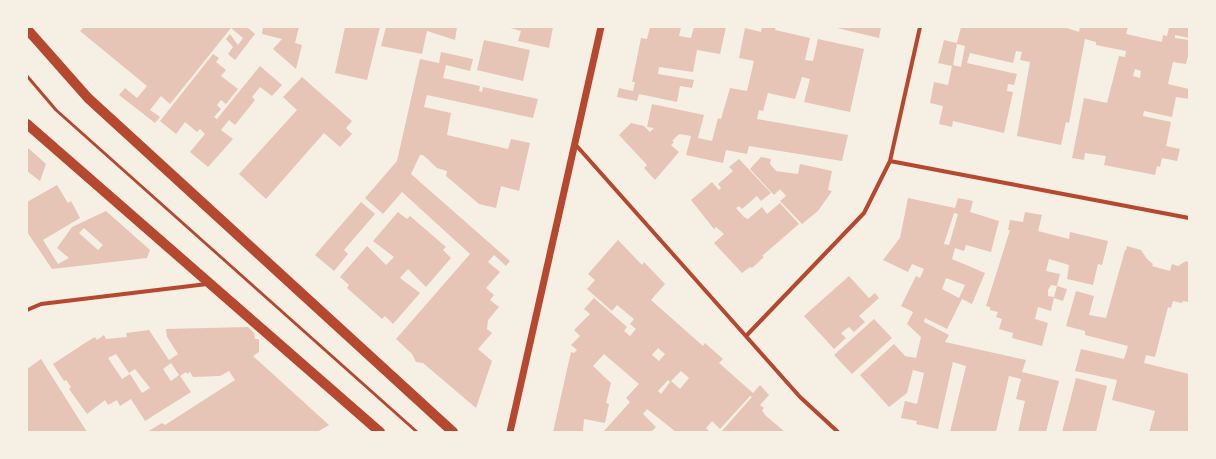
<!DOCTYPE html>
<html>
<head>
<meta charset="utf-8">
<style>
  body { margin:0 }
  #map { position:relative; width:1216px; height:459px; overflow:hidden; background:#f6efe4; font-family:"Source Serif 4",serif }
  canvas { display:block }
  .frame { position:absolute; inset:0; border:28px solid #f6efe4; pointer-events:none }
</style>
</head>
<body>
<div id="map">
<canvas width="1216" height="459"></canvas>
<div class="frame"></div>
</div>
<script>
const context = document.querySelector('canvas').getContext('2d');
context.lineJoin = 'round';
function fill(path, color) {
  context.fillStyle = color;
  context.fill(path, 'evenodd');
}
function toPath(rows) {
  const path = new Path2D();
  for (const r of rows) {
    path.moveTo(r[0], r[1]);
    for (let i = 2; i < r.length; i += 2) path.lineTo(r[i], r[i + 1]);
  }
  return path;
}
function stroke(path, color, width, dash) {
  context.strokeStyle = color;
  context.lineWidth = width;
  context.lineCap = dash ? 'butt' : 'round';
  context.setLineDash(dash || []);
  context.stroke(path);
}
fill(toPath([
  [84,27,247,27,255,34,235,60,228,54,233,47,226,39,230,34,238,45,243,38,231,28,170,104,161,96,150,110,160,117,155,123,119,95,125,88,137,98,147,86,80,31],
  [263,27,299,27,295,43,302,45,296,69,273,49,282,39,262,34],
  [345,27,380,27,367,80,335,73],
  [386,27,457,27,455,40,427,31,422,54,381,46],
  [507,27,553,27,549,48,518,41,521,31],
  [650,27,681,27,679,36,691,38,694,27,726,27,720,54,697,50,693,72,659,67,658,74,694,80,692,88,680,86,677,102,639,94,637,101,617,97,619,88,633,91,635,82,632,82,641,38,647,39],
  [762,27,776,27,775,30,810,38,805,60,813,61,818,39,864,49,850,112,804,102,810,79,802,77,795,99,768,93,763,111,759,110,757,119,848,135,842,161,749,146,747,154,726,150,723,163,686,155,691,136,679,134,672,141,674,142,671,145,679,152,655,180,644,168,647,165,619,135,631,123,644,126,650,132,654,128,647,127,652,104,704,115,698,138,712,141,718,118,721,119,730,88,747,91,754,61,739,58,745,28,761,32],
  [833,27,881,27,879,38],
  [961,27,1064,27,1079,32,1080,27,1128,27,1126,34,1162,42,1163,35,1167,36,1169,27,1189,27,1189,38,1175,35,1175,38,1189,40,1189,52,1186,64,1173,62,1168,84,1189,89,1189,99,1176,97,1172,117,1144,111,1143,116,1171,122,1166,146,1180,149,1177,161,1162,158,1160,167,1157,166,1155,175,1104,165,1106,156,1085,153,1084,160,1072,158,1084,98,1107,103,1119,56,1125,57,1126,51,1096,45,1096,42,1085,39,1069,123,1066,122,1061,145,1017,136,1030,62,1020,60,1022,52,1016,51,1013,63,970,53,967,63,1017,74,1014,85,1008,84,1007,91,1013,92,1004,133,953,121,952,127,939,124,943,106,930,103,934,82,948,85,952,66,938,63,941,52,944,40,957,43],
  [957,44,965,46,961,67,953,65],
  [1135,69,1141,71,1140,78,1133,76],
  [484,40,530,50,523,81,477,70],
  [441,52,473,59,470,71,446,65,443,78,480,86,479,91,482,92,483,87,538,99,533,118,427,95,424,107,451,113,447,135,508,149,511,139,530,143,519,191,501,186,496,208,479,204,446,176,447,171,437,168,423,155,420,155,411,174,510,261,506,266,494,255,488,262,500,272,486,288,494,295,490,300,499,307,488,320,487,329,492,333,478,349,492,361,476,408,423,363,416,362,412,354,396,339,470,254,402,192,383,214,365,198,397,161,420,59,439,63],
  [213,54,219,58,216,62,226,70,221,76,238,89,226,104,221,100,217,105,221,109,214,117,217,119,260,66,282,85,272,96,260,87,252,97,255,100,235,125,229,120,221,130,233,139,208,167,190,152,205,134,200,129,197,132,185,122,176,134,160,121],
  [302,77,352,121,346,128,352,134,340,147,324,133,266,199,239,174,297,110,283,97],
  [27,147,46,164,40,181,27,171],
  [761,157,771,159,770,164,776,171,798,174,800,164,832,171,828,190,832,191,818,211,802,224,780,201,786,196,780,189,774,195,750,169],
  [739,159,771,193,761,201,757,196,742,209,739,206,736,208,744,217,748,219,762,207,767,214,780,203,799,224,762,256,764,257,752,268,750,267,742,273,714,243,724,234,716,227,714,229,691,200,712,182,719,190,721,188,718,184,733,171,729,167],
  [57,185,68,203,71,201,80,218,43,240,58,264,69,258,57,248,72,227,106,211,150,250,147,258,52,269,27,232,27,202],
  [84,228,103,245,98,250,79,233],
  [908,198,955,208,958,198,973,201,970,212,999,221,991,252,966,245,964,251,955,248,952,259,985,273,972,304,962,299,947,329,925,318,924,322,949,335,945,342,1026,360,1022,372,1059,381,1046,432,1018,432,1025,401,1016,399,1021,379,1009,376,996,432,950,432,966,366,953,362,938,429,916,424,917,421,901,418,905,401,917,404,924,373,913,370,907,393,889,407,860,375,894,344,905,356,916,358,921,337,907,324,913,312,901,306,916,276,920,278,924,269,912,264,908,272,883,260,900,238],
  [954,213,958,214,949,245,944,244],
  [946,278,965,285,959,298,942,289],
  [361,202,375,214,344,250,348,254,334,271,315,255],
  [398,212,407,219,410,216,446,247,443,250,451,258,426,287,408,269,400,278,420,293,393,324,385,316,382,319,347,288,349,285,340,277,367,246,386,265,394,257,373,241],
  [1025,212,1042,215,1038,231,1069,239,1070,232,1108,241,1102,265,1098,264,1093,285,1067,279,1069,265,1049,259,1046,271,1060,274,1057,286,1051,285,1048,290,1048,296,1054,297,1057,286,1067,289,1063,301,1054,298,1051,311,1038,307,1035,319,1048,323,1042,346,1012,338,1013,333,999,329,1002,319,996,317,998,312,990,310,990,307,986,306,1010,230,1008,230,1010,220,1023,222],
  [618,240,642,265,644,262,665,284,651,300,703,346,705,343,723,359,719,363,753,393,760,385,769,395,760,405,764,408,762,410,765,415,785,432,721,432,752,397,750,396,720,429,712,421,706,428,710,432,676,432,647,409,643,414,656,427,651,432,603,432,630,402,626,398,639,384,604,354,593,366,611,383,606,403,609,404,605,423,584,419,583,432,553,432,571,352,574,353,577,350,571,345,580,336,574,330,590,314,584,309,594,298,627,327,624,331,630,336,636,329,630,324,634,319,617,305,612,311,587,289,595,280,588,274],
  [658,348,665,354,659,361,652,355],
  [681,371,689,378,680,389,671,381],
  [668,380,670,382,661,394,658,391],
  [1127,246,1141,250,1147,259,1153,264,1152,266,1170,271,1172,264,1178,266,1186,261,1189,262,1189,302,1183,301,1182,303,1173,301,1171,308,1168,307,1155,357,1146,355,1144,363,1189,374,1189,432,1149,432,1155,411,1112,400,1117,380,1075,371,1081,349,1124,359,1128,346,1085,335,1085,331,1066,326,1076,291,1094,296,1089,315,1106,318,1125,250,1126,250],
  [849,276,869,298,875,293,879,298,859,316,865,322,854,332,849,327,841,333,846,338,834,349,804,316],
  [874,319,892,338,852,374,834,355],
  [248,327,254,333,255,339,259,339,259,352,253,356,329,425,317,432,147,432,162,423,165,425,235,380,229,371,220,376,193,377,190,372,187,374,186,372,180,376,191,392,145,421,131,399,120,406,117,400,108,405,105,400,87,414,69,389,71,387,66,380,64,381,53,364,85,343,95,337,97,340,104,335,106,339,127,337,126,333,149,330,169,360,178,354,167,337,166,329],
  [116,354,129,373,135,369,150,388,142,393,130,374,122,379,108,358],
  [171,363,179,375,171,381,163,369],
  [41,359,87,432,27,432,27,369],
  [1076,378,1107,386,1096,432,1062,432]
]), '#e6c5b7');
stroke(toPath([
  [27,76,56,110,417,432]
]), '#b5482f', 3);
stroke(toPath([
  [575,144,800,397,838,432],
  [890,161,1189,218],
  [27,310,41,304,207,284],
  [747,335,864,213,890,161,920,27]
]), '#b5482f', 4);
stroke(toPath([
  [510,432,601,27]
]), '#b5482f', 7);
stroke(toPath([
  [27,29,88,98,453,432],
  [27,124,380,432]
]), '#b5482f', 10);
</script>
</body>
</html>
